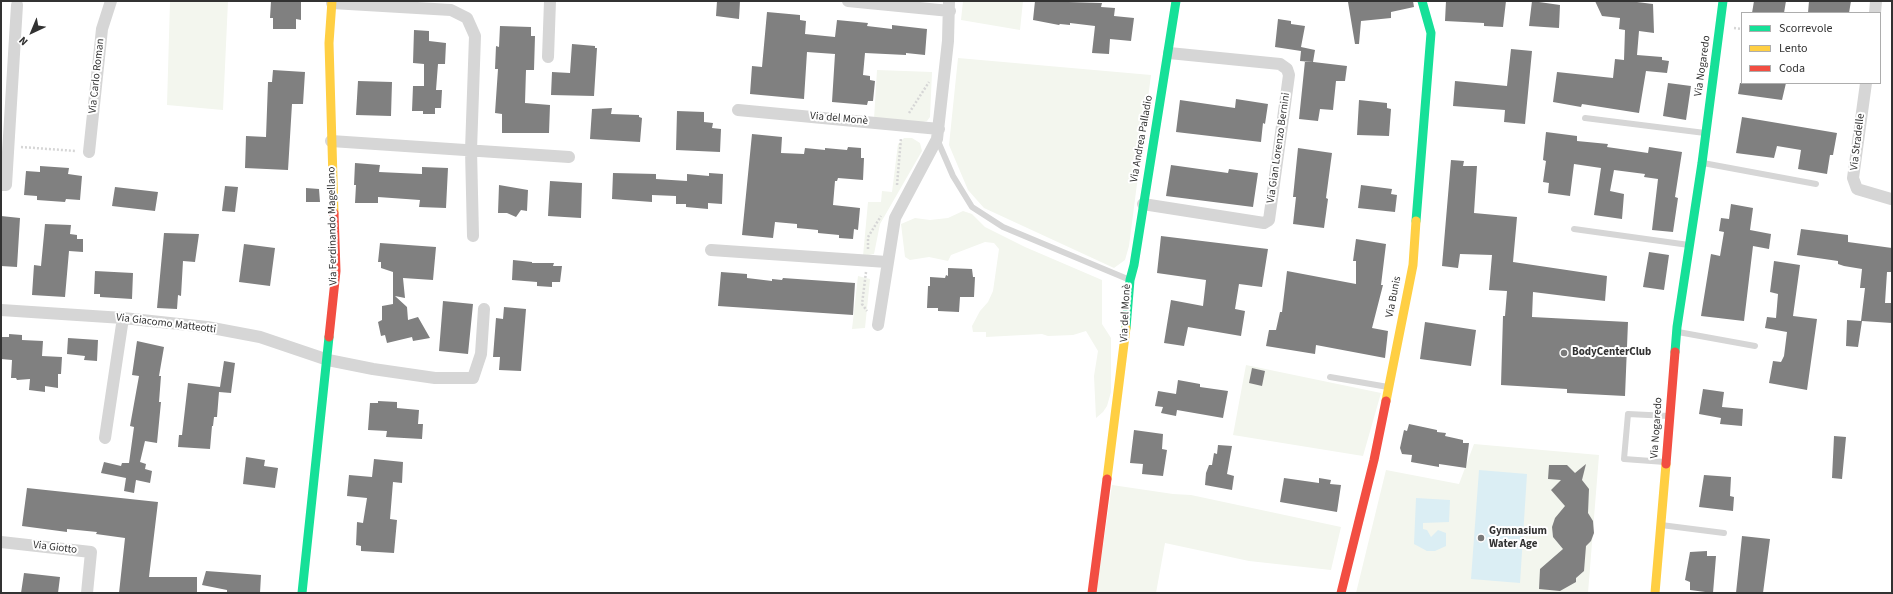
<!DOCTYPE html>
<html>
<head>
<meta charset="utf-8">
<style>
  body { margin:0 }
  #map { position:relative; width:1893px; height:594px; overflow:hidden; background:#fff; font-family:"Source Sans 3",sans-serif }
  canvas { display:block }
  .frame { position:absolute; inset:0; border:2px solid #323232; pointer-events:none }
  .legend { position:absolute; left:1741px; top:12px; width:140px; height:72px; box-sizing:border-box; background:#fff; border:1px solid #adadad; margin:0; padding:5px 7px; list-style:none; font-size:12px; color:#323232 }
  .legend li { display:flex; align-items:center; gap:8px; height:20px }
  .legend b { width:20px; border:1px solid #adadad }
  .north { position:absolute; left:12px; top:12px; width:40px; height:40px; -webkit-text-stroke:3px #fff; paint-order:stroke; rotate:224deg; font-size:11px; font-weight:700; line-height:16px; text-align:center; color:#323232 }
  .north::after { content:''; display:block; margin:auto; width:14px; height:18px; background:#323232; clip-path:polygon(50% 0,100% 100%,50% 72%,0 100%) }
</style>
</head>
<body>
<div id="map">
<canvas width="1893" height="594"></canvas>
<div class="frame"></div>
<ul class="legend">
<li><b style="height:5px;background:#16e098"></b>Scorrevole</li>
<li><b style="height:5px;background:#ffcf43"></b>Lento</li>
<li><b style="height:5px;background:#f24e42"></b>Coda</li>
</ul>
<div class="north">N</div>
</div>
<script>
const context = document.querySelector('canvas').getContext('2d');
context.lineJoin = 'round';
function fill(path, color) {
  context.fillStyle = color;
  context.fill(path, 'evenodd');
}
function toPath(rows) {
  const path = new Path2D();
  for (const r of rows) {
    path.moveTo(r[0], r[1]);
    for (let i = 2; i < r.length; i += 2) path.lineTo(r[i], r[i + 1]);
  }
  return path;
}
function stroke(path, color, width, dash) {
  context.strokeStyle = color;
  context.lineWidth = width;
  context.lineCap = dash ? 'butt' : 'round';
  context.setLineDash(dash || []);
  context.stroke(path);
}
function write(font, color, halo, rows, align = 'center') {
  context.font = font + ' "Source Sans 3",sans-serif';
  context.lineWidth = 4;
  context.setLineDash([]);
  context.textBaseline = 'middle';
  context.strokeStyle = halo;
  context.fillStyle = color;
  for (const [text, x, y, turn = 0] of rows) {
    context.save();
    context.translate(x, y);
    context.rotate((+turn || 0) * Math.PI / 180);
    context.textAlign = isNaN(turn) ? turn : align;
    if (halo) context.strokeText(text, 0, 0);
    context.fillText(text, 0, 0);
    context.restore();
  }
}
fill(toPath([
  [170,1,228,1,223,110,167,105],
  [963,1,1023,1,1020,30,961,20],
  [958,58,1151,75,1129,246,1125,260,1114,268,984,208,968,190,949,145],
  [877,70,932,72,930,117,927,121,918,123,874,119],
  [904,138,912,138,920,143,922,151,880,224,874,254,863,256,868,202,881,202,882,191,892,192,898,144],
  [963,211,972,214,985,227,1025,247,1102,280,1102,324,1111,338,1111,392,1107,406,1103,412,1096,418,1094,376,1098,351,1086,331,1073,335,1048,336,1042,334,986,337,986,332,973,332,972,326,980,311,988,302,993,291,999,249,994,243,985,242,951,255,948,261,929,257,910,260,905,257,901,224,915,218,930,220,948,218],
  [858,276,870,279,865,328,852,329],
  [1246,365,1381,393,1363,456,1233,435],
  [1474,444,1599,455,1588,593,1356,593,1386,470,1459,484],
  [1112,485,1173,494,1191,495,1341,527,1331,570,1249,561,1165,543,1156,593,1096,593]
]), '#f3f6ee');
fill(toPath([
  [1479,470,1527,474,1520,583,1471,579],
  [1416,498,1450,500,1449,522,1423,523,1423,529,1427,530,1431,537,1438,530,1446,533,1446,546,1435,551,1427,551,1414,544]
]), '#dbeef4');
fill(toPath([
  [271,1,301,1,301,20,296,19,296,29,273,29,273,18,270,18],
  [717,1,740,1,739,19,716,16],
  [1035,1,1102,3,1101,7,1115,8,1114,16,1134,18,1131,41,1110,39,1109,54,1092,53,1095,26,1070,23,1070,25,1060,24,1059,25,1033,20],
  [1354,1,1413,1,1414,7,1391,12,1391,18,1361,21,1359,44,1355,44,1348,2],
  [1446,1,1506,1,1503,27,1484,26,1484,23,1445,21],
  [1532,1,1560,5,1559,28,1529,26],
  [1595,1,1629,1,1653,4,1654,33,1639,31,1637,55,1662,57,1662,60,1669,61,1667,73,1646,71,1639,113,1582,104,1581,107,1553,102,1557,72,1613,78,1615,59,1624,60,1625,30,1619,29,1620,18,1602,16],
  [1754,1,1786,1,1784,13,1752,13],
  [1809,1,1851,1,1849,13,1808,13],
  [767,12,800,15,800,20,806,21,805,34,835,37,837,20,868,23,867,26,892,29,892,25,927,29,925,55,906,53,906,55,865,53,863,75,870,76,870,80,875,81,873,101,868,101,867,105,832,102,835,54,807,52,804,99,750,94,752,66,762,67],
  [1278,19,1291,21,1291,24,1305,26,1301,47,1315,50,1313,62,1300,61,1301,51,1275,47],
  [500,26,531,27,531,36,535,36,534,70,526,70,525,103,550,105,549,133,502,133,502,114,495,113,498,69,495,69,496,46,499,47],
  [414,30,429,31,429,41,446,43,445,64,438,64,436,90,442,90,441,108,435,108,435,114,423,114,423,111,412,111,413,86,424,86,424,64,413,63],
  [572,44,595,46,595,48,597,48,594,96,551,95,552,72,570,73],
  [1511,49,1532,51,1525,124,1504,122,1505,110,1453,106,1455,81,1507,86],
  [1305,61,1347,66,1345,81,1336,81,1333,110,1320,109,1318,121,1299,119],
  [273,70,305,72,303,104,292,104,288,170,245,168,246,136,266,137,268,82,272,82],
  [358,81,392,82,391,116,356,115],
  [1668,83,1691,86,1686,120,1663,116],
  [1740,83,1786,83,1782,100,1738,94],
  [1236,99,1268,104,1265,124,1263,123,1261,142,1176,132,1180,100,1235,108],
  [1359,100,1387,103,1387,108,1391,109,1389,136,1357,135],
  [612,108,611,114,639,115,639,117,642,118,640,142,590,139,592,109],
  [677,111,704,112,704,122,713,123,712,128,721,129,720,152,676,150],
  [1742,117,1837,133,1833,155,1830,155,1827,174,1798,169,1801,150,1777,146,1774,158,1736,153],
  [1546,132,1577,136,1577,141,1608,144,1607,147,1648,153,1649,147,1682,152,1675,197,1678,198,1673,232,1652,230,1658,179,1644,177,1645,174,1614,170,1610,191,1624,194,1622,219,1594,215,1601,168,1574,164,1570,196,1548,193,1549,183,1543,182,1546,161,1543,160],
  [752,134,782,137,781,153,804,154,805,148,825,150,825,148,847,150,848,147,861,148,861,158,864,158,863,180,838,178,837,181,835,181,833,205,860,208,858,230,854,229,853,239,839,238,839,235,818,233,818,230,797,228,797,224,775,222,773,238,742,235],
  [1298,148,1332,153,1326,198,1328,199,1324,228,1293,224,1296,197,1293,197],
  [1451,160,1464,161,1463,166,1477,166,1474,213,1517,217,1513,262,1607,276,1605,301,1533,292,1532,317,1628,322,1625,396,1567,393,1567,389,1501,385,1503,316,1505,316,1507,291,1489,290,1492,255,1460,254,1458,268,1442,266],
  [355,163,380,165,379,172,422,174,422,167,448,168,446,208,419,207,420,200,378,197,378,203,355,203,356,185,354,185],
  [1171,165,1228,173,1229,169,1258,173,1253,207,1166,196],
  [40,166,69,168,68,174,82,176,80,200,66,199,65,202,37,200,37,196,24,195,26,171,40,172],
  [613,173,656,174,656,179,687,181,687,174,709,176,709,173,723,174,722,204,708,203,708,209,686,207,686,204,676,204,676,196,652,195,652,202,612,199],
  [550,181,582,183,581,218,548,216],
  [499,185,528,190,527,211,521,210,516,217,507,213,498,213],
  [1361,185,1392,189,1391,194,1397,195,1395,212,1358,208],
  [225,186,238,187,235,212,222,211],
  [115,187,158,192,155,211,112,206],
  [306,188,319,189,320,202,306,202],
  [1731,204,1753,208,1750,230,1771,234,1769,249,1753,246,1744,321,1701,316,1711,254,1720,256,1724,232,1719,231,1721,218,1729,219],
  [1,216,20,218,17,267,1,266],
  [45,224,71,225,70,234,77,235,77,239,83,239,83,252,69,251,65,297,32,295,34,265,41,266],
  [1801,229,1848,235,1848,242,1892,248,1892,272,1887,272,1885,303,1892,303,1892,323,1862,321,1858,347,1846,346,1847,320,1861,321,1865,288,1860,288,1862,269,1844,266,1838,264,1838,261,1797,255],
  [164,233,199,234,195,262,183,261,181,296,178,295,177,309,157,308],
  [1161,236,1268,249,1262,287,1239,284,1235,309,1245,311,1241,336,1188,327,1184,346,1164,343,1171,300,1203,306,1206,280,1157,273],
  [1356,239,1386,244,1381,285,1383,285,1372,328,1388,331,1385,358,1316,345,1315,354,1266,346,1269,330,1276,330,1280,312,1282,312,1287,271,1356,284,1356,261,1353,261],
  [380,243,436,247,433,280,403,278,405,298,395,296,407,307,408,320,418,317,430,338,413,341,412,337,387,343,385,335,381,336,378,322,382,320,382,306,393,304,393,272,381,268,381,262,378,262],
  [244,244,275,248,270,286,239,282],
  [1649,252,1669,255,1664,290,1643,287],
  [513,260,532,262,532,263,554,263,553,266,562,266,560,282,552,282,552,287,537,286,537,282,512,280],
  [1774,261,1800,265,1793,316,1817,319,1807,390,1769,383,1773,361,1781,362,1784,356,1787,332,1765,328,1767,317,1776,318,1778,294,1770,292],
  [948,268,972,269,973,277,975,277,974,297,960,297,959,312,938,311,938,308,927,308,928,286,930,286,930,277,945,278,946,275,948,276],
  [95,271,133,273,132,299,100,297,100,294,94,294],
  [721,272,747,274,747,278,772,281,772,279,782,280,783,278,855,283,853,315,718,306],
  [443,301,473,304,468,354,439,351],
  [504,307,526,309,521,371,499,370,500,357,493,357,496,318,503,319],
  [1425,322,1476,330,1471,366,1420,359],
  [9,334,22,335,22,340,43,341,42,356,62,357,61,374,58,374,58,388,45,386,45,392,29,390,30,379,17,380,16,378,11,378,12,360,1,359,1,337,9,337],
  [68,338,98,340,97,361,84,360,85,356,67,354],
  [137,341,164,347,159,376,161,376,159,402,161,402,157,443,145,441,140,462,146,464,145,469,152,471,150,483,136,480,134,493,124,491,126,478,101,473,104,462,121,466,122,463,129,463,134,427,130,426,139,376,132,375],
  [224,361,235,363,231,393,219,392,217,417,214,417,213,426,212,426,210,449,178,447,179,435,182,435,188,383,220,387],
  [1252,368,1265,371,1262,386,1249,383],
  [1178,380,1200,384,1200,387,1228,391,1223,418,1177,410,1176,416,1161,413,1163,407,1155,406,1158,391,1176,394],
  [1703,389,1724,392,1722,407,1743,409,1742,426,1720,424,1721,418,1699,414],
  [378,401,397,402,397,408,419,410,418,424,423,424,422,439,386,437,387,431,368,430,370,403,378,403],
  [1409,424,1437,430,1437,432,1446,433,1445,436,1463,440,1463,443,1469,443,1466,468,1439,464,1439,467,1411,462,1412,455,1402,454,1400,448,1404,430,1407,431],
  [1134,430,1163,434,1162,449,1167,450,1163,476,1142,474,1143,464,1130,463],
  [1834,436,1846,437,1842,479,1832,478],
  [1218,445,1232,446,1227,474,1234,476,1232,490,1205,485,1206,473,1209,465,1212,465,1214,453,1217,454],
  [246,457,265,460,264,466,278,468,275,488,243,484],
  [374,459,403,462,402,483,393,482,390,519,397,520,394,553,361,551,361,546,356,545,357,522,363,523,367,498,347,496,349,475,372,477],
  [1586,464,1582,480,1589,489,1588,513,1593,521,1594,533,1591,541,1586,546,1584,571,1576,578,1576,582,1560,591,1539,589,1540,569,1563,549,1553,537,1552,527,1555,518,1565,506,1551,490,1561,480,1548,479,1549,465,1567,465,1575,473],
  [1704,475,1731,477,1730,496,1734,497,1733,511,1699,507],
  [1284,478,1319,483,1319,478,1331,480,1330,484,1341,485,1337,512,1280,502],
  [27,488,158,502,149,577,197,577,197,593,119,593,125,538,96,534,97,532,67,529,67,532,22,526],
  [1742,536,1770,539,1763,593,1736,593],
  [1707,551,1707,556,1716,556,1713,593,1690,590,1690,582,1685,580,1690,552],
  [206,571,261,575,260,593,227,593,227,590,202,585],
  [24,573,60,577,58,593,21,593]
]), '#808080');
stroke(toPath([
  [1734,28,1742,29],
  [909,113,929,82],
  [21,147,76,151],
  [897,185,901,138],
  [868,249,868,237,881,216],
  [866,272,862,304,867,311]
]), '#d6d6d6', 2.5, [2, 2]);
stroke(toPath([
  [1585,118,1705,133],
  [937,139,953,176,972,207,1003,227,1130,280],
  [1703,163,1816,184],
  [1574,229,1689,245],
  [1678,332,1755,346],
  [1330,377,1388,387],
  [1665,462,1624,459,1628,414,1669,416],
  [1661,525,1724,533]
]), '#d6d6d6', 6);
stroke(toPath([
  [848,1,950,11],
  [332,3,451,10,467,18,475,36,471,150,473,236],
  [1875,13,1876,1],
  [548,57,550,1],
  [1866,83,1853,178,1857,189,1891,199],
  [738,110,939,129],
  [331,141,569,157],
  [89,152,102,29,111,1],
  [1,185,6,185,17,5],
  [1143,204,1264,223,1269,220,1289,75,1287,69,1280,64,1169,53],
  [711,250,887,262],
  [1,310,123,318,207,327,260,337,328,360,373,369,435,378,473,378,481,354,484,309],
  [878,325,895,218,937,139,948,41,949,1],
  [105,438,123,318],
  [1,542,91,552,87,593]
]), '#d6d6d6', 12);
stroke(toPath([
  [1416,221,1431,33,1422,1],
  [1126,328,1130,280,1134,265,1176,1],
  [1675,352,1677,327,1702,163,1723,1],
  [302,593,329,337]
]), '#16e098', 9);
stroke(toPath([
  [332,1,329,43,334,213],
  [1386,401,1413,265,1416,221],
  [1107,479,1126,328],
  [1655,593,1666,464]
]), '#ffcf43', 9);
stroke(toPath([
  [329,337,336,271,334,213],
  [1666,464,1675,352],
  [1092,593,1107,479],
  [1341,593,1374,460,1386,401]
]), '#f24e42', 9);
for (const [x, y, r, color] of [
  [1564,353,4,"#7a7a7a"],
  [1481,538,4,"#7a7a7a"]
]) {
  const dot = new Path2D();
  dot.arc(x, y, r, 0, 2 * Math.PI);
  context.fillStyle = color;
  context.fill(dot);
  stroke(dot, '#fff', 1.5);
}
write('11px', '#323232', '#fff', [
  ["Via Nogaredo",1703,66,-82],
  ["Via Carlo Roman",97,76,-84],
  ["Via del Monè",839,119,5],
  ["Via Andrea Palladio",1142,139,-80],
  ["Via Stradelle",1858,142,-83],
  ["Via Gian Lorenzo Bernini",1279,148,-82],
  ["Via Ferdinando Magellano",333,226,-91],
  ["Via Bunis",1394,297,-79],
  ["Via del Monè",1126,313,-87],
  ["Via Giacomo Matteotti",166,324,7],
  ["Via Nogaredo",1657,428,-86],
  ["Via Giotto",55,548,7]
]);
write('bold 11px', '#323232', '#fff', [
  ["BodyCenterClub",1572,353],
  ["Gymnasium",1489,532],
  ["Water Age",1489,545]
], 'left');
</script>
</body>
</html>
